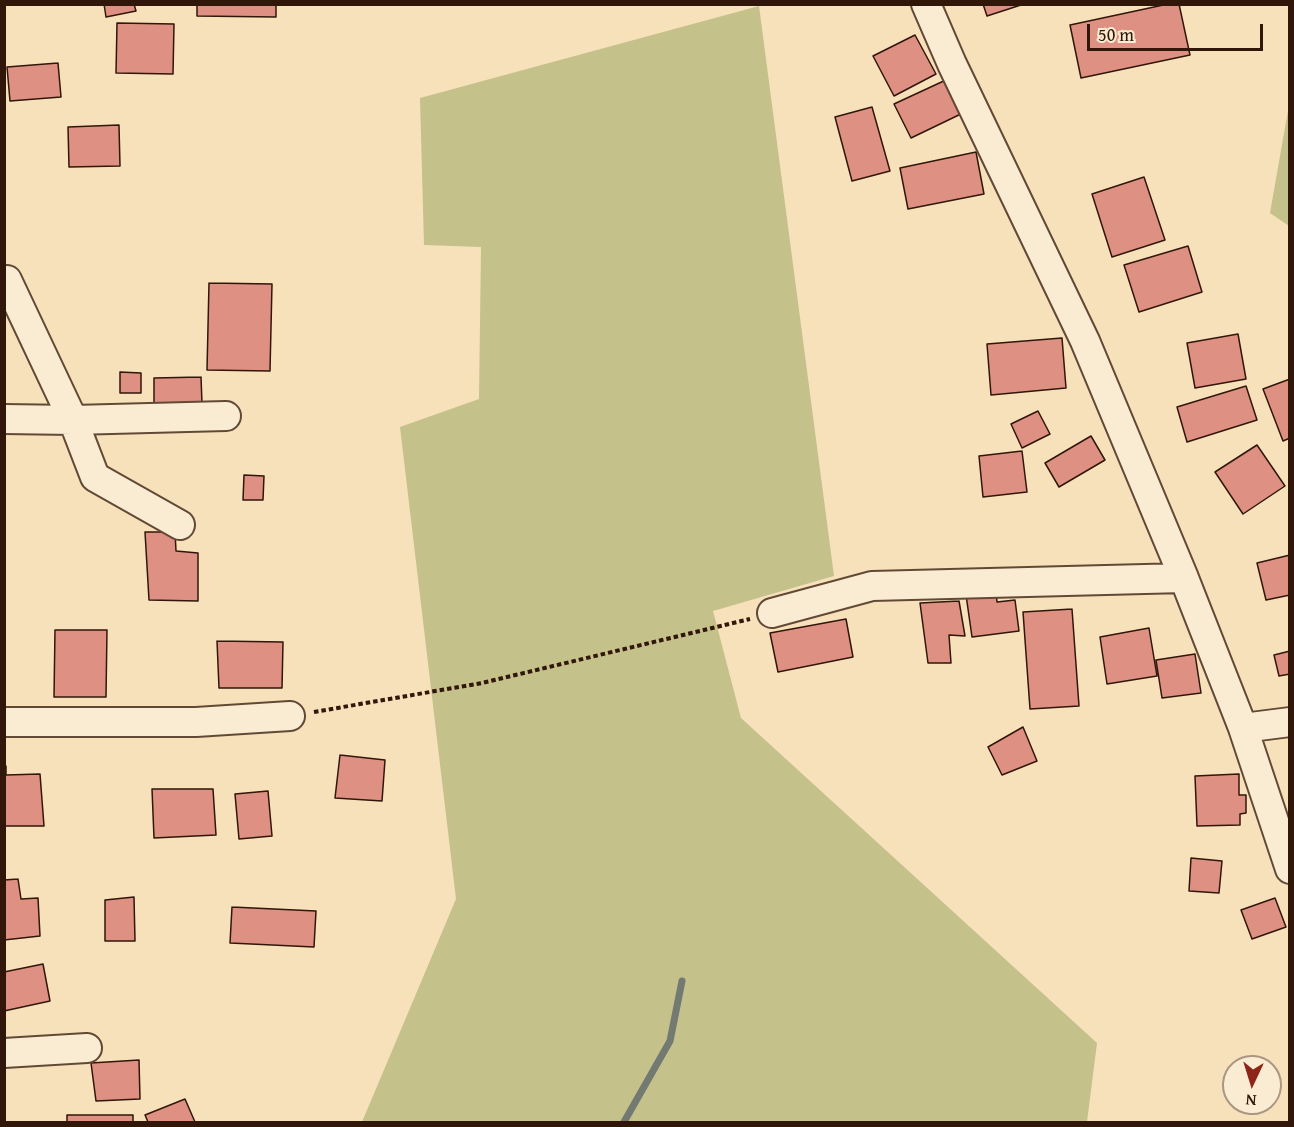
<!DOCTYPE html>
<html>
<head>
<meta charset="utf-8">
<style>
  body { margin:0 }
  #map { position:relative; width:1294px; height:1127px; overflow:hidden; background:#f7e1ba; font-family:"Gentium Book Plus",serif }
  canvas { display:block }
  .frame { position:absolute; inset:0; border:6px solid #31160a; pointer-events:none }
  .north { position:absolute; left:1222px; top:1055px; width:60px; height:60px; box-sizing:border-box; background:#faecd2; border:2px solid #aa9682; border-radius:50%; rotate:184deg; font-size:16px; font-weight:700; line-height:24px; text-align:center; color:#31160a }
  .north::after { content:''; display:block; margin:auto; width:21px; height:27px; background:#8f2418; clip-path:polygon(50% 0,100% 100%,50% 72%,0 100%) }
  .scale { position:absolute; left:1087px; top:24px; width:176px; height:27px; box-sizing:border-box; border:3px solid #31160a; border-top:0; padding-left:8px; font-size:18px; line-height:21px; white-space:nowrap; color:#31160a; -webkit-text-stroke:4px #faecd2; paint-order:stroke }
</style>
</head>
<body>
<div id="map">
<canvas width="1294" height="1127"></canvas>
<div class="frame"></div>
<div class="north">N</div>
<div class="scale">50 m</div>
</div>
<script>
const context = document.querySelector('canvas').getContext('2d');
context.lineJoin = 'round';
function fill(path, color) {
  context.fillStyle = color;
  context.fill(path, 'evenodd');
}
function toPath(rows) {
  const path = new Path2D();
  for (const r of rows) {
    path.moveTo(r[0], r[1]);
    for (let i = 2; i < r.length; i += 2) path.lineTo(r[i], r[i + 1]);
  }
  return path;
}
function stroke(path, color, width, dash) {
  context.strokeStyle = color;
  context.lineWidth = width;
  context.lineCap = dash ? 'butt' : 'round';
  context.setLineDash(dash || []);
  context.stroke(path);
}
fill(toPath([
  [759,6,834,576,713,611,741,718,1097,1043,1087,1122,362,1122,456,899,400,427,479,399,481,247,424,245,420,98],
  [1289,105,1289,226,1270,213]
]), '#c4c18b');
stroke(toPath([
  [624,1122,670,1041,682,981]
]), '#737a72', 7);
const building = toPath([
  [104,4,134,4,136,11,106,17,104,4],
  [197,4,276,4,276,17,197,16,197,4],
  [983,4,1024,4,987,16,983,4],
  [1168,4,1179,4,1190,55,1081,78,1070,25,1168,4],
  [117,23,174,24,173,74,116,73,117,23],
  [915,35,936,74,894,96,873,56,915,35],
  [58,63,61,97,10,101,7,67,58,63],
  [948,79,965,112,911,138,894,104,948,79],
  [872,107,890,171,852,181,835,117,872,107],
  [119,125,120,166,69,167,68,127,119,125],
  [976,152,984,194,908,209,900,168,976,152],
  [1144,177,1165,240,1112,257,1092,194,1144,177],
  [1188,246,1202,292,1139,312,1124,265,1188,246],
  [209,283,272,284,270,371,207,370,209,283],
  [1238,334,1246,379,1195,388,1187,343,1238,334],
  [1062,338,1066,388,991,395,987,344,1062,338],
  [120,372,141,373,141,393,120,393,120,372],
  [201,377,202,403,154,404,154,378,201,377],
  [1290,379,1290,438,1283,441,1263,389,1290,379],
  [1246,386,1257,420,1187,442,1177,407,1246,386],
  [1038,411,1050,434,1022,448,1011,424,1038,411],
  [1091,436,1105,460,1059,487,1045,463,1091,436],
  [1257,445,1285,486,1243,514,1215,472,1257,445],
  [1022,451,1027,492,983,497,979,456,1022,451],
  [244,475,264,476,263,500,243,500,244,475],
  [145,532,175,532,176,551,198,553,198,601,149,600,145,532],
  [1290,555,1290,595,1266,600,1257,563,1290,555],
  [996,591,997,602,1015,600,1019,631,972,637,966,595,996,591],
  [959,601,965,636,949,635,951,663,928,663,920,603,959,601],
  [1072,609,1079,706,1030,709,1023,612,1072,609],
  [846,619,853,657,778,672,770,633,846,619],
  [1149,628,1157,676,1107,684,1100,637,1149,628],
  [55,630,107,630,106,697,54,697,55,630],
  [217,641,283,642,282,688,219,688,217,641],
  [1290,651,1290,674,1279,676,1274,655,1290,651],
  [1195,654,1201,693,1162,698,1156,660,1195,654],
  [1023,727,1037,761,1002,775,988,747,1023,727],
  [340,755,385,760,382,801,335,798,340,755],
  [4,766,6,766,6,775,40,774,44,826,4,826,4,766],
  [1239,774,1239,795,1246,795,1246,813,1240,814,1240,825,1197,826,1195,776,1239,774],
  [152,789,213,789,216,835,154,838,152,789],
  [268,791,272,836,239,839,235,794,268,791],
  [1191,858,1222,861,1219,893,1189,891,1191,858],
  [18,879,21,899,38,898,40,936,4,940,4,880,18,879],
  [134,897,135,941,105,941,105,900,134,897],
  [1275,898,1286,927,1252,939,1241,910,1275,898],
  [232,907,316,911,314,947,230,943,232,907],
  [43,964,50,1001,4,1011,4,972,43,964],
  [139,1060,140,1099,96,1101,91,1063,139,1060],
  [185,1099,195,1122,148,1122,145,1115,185,1099],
  [67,1115,133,1115,133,1122,67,1122,67,1115]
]);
fill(building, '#de9083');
stroke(building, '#31160a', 1.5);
const minor = toPath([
  [926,4,952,64,1085,341,1184,578],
  [7,280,73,420,95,477,180,525],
  [4,419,73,420,226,416],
  [772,613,872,586,1184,578,1243,728,1290,869],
  [4,722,196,722,290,716],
  [1243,728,1290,722],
  [4,1053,87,1048]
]);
stroke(minor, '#624936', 32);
stroke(toPath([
  [314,712,482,683,750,619]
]), '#31160a', 4, [4.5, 3]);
stroke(minor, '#faecd2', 28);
</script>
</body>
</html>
